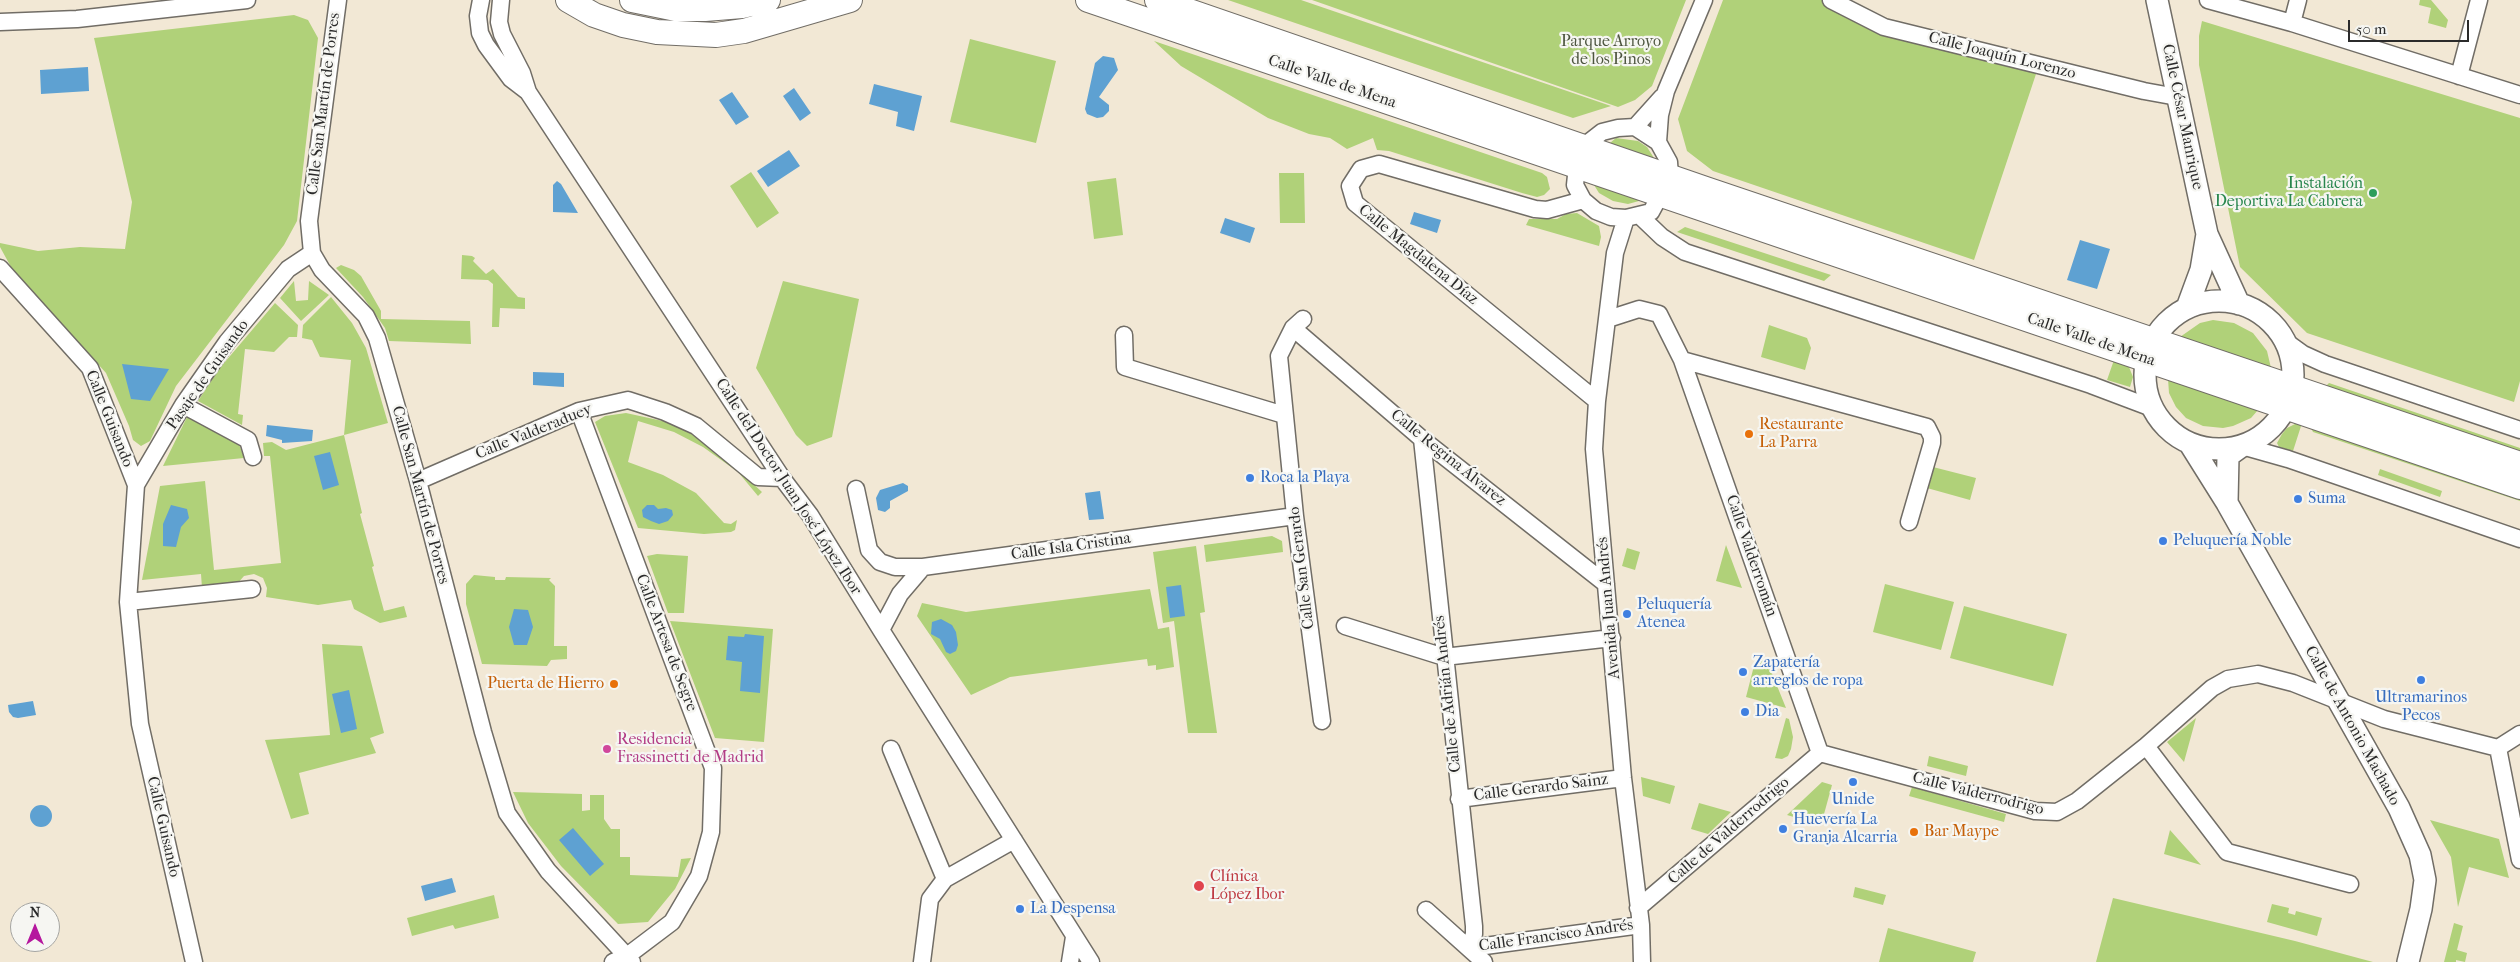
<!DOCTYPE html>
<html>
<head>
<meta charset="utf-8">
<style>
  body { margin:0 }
  #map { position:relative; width:2520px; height:962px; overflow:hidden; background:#f2e8d5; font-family:"IM FELL French Canon",serif }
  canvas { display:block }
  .north { position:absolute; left:10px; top:902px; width:50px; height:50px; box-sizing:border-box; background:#f6f6f2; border:1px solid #a5a5a2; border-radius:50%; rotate:0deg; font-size:14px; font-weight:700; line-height:20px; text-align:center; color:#2b2b2b }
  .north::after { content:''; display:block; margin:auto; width:18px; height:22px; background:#b5179e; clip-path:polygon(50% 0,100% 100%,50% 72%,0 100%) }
  .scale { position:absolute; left:2348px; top:20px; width:121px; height:22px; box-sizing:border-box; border:2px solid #2b2b2b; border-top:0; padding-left:6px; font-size:15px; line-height:18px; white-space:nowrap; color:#2b2b2b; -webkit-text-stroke:4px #f6f6f2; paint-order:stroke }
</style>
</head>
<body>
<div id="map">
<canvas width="2520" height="962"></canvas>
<div class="north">N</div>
<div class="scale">50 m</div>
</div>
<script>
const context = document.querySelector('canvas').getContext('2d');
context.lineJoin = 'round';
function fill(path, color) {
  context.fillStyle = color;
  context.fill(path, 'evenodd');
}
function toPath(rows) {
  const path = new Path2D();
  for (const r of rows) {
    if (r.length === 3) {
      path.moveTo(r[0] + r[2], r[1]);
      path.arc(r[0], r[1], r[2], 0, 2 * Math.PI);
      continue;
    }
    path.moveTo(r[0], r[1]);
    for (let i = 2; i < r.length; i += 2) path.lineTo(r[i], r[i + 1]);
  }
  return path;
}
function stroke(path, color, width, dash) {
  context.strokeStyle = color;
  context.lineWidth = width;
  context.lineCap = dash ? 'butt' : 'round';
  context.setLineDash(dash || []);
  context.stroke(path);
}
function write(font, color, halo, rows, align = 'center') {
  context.font = font + ' "IM FELL French Canon",serif';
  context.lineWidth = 4.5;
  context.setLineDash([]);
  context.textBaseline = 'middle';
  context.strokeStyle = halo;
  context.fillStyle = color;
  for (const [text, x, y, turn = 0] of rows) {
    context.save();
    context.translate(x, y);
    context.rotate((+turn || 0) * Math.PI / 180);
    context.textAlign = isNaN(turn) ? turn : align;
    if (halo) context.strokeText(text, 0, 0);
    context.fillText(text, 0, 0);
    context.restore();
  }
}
fill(toPath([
  [1228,0,1301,0,1611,106,1573,118],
  [1312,0,1686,0,1652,86,1635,100,1618,107],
  [1723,0,1831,0,1884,27,2039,65,1974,260,1713,171,1687,151,1678,119],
  [2420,0,2431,0,2448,20,2446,28,2428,23,2431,8,2419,5],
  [294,15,308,20,318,38,297,221,284,245,176,386,150,441,141,446,133,440,129,426,106,373,11,267,0,247,0,243,38,251,80,247,125,249,132,202,94,38],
  [2202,21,2520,118,2520,381,2514,402,2307,333,2240,267,2199,65,2199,36],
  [970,39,1056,61,1036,143,950,122],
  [1154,41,1542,173,1547,177,1550,189,1544,195,1537,197,1522,193,1389,151,1377,150,1373,138,1347,149,1330,138,1309,134,1268,118,1181,66],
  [1616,138,1638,141,1647,147,1654,158,1610,143],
  [751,172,779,213,757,228,730,186],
  [1279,173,1304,173,1305,223,1280,223],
  [1116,178,1123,235,1094,239,1087,182],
  [1597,184,1637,198,1639,201,1628,204,1613,201,1599,193,1594,185],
  [1577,213,1599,226,1601,237,1599,246,1526,225,1529,219,1557,219,1566,214],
  [1685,227,1831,275,1824,281,1677,232],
  [462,255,472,256,475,258,473,261,486,274,493,269,518,297,525,298,525,309,500,308,499,327,492,327,493,284,488,280,461,279],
  [341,265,354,270,361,276,381,311,381,319,470,321,471,344,389,341,385,328,363,297,336,268],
  [294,281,296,301,308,300,309,281,329,295,301,321,280,298],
  [783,281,859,299,832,437,807,446,796,435,756,368],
  [331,297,352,323,366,348,388,423,344,435,362,513,360,514,374,566,372,567,384,611,404,606,407,617,380,623,354,609,351,600,318,605,266,597,267,588,263,578,254,574,244,576,237,584,202,588,201,574,142,580,160,486,205,481,214,570,281,563,270,456,264,456,263,443,272,442,286,450,344,435,351,360,320,357,312,340,302,338,303,325],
  [275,303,298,325,297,337,289,337,274,352,245,349,238,414,243,415,242,425,198,401,219,369],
  [2213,320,2234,323,2253,333,2267,351,2271,368,2180,337,2200,323],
  [1769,325,1807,338,1811,348,1805,370,1761,357],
  [2114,360,2129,367,2133,377,2130,387,2107,380],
  [2168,379,2258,410,2251,418,2233,426,2223,428,2203,426,2186,418,2176,407,2169,393],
  [2329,383,2520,448,2520,456,2324,388],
  [626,413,672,423,705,440,762,492,758,496,738,472,703,447,674,432,638,421,628,462,663,475,696,493,724,523,731,524,737,520,735,530,731,532,704,534,638,528,595,422,605,416],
  [187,417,239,444,244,458,163,466],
  [2297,423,2302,423,2293,451,2279,447,2277,443,2282,434,2287,428],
  [2311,428,2520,498,2520,501,2313,432],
  [1933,467,1976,478,1970,500,1927,488],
  [2380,469,2442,491,2440,497,2378,475],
  [1272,536,1282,541,1283,552,1206,562,1204,545],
  [1726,545,1742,588,1716,581],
  [1196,546,1205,612,1200,613,1217,733,1188,733,1174,621,1163,623,1153,552],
  [1627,548,1640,552,1635,570,1622,566],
  [657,554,688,556,684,613,668,613,647,556],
  [474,575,495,577,495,580,505,580,506,577,551,578,549,580,555,586,554,646,567,646,567,659,551,660,547,666,482,664,466,604,466,584],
  [1885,584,1954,602,1941,650,1873,632],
  [1150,589,1158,629,1169,627,1174,667,1156,670,1156,665,1148,666,1147,659,1010,677,971,695,917,616,922,603,966,612],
  [1964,606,2067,634,2053,686,1950,658],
  [670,621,773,629,764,742,715,738],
  [322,644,362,646,384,733,370,738,376,753,299,773,309,814,291,819,265,740,330,735],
  [1756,658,1767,661,1786,708,1746,697],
  [1786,718,1789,719,1793,737,1791,749,1788,756,1782,759,1775,758],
  [2196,718,2184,762,2167,742],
  [1929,756,1968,766,1966,776,1927,766],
  [1641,777,1675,786,1670,804,1643,796],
  [1822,782,1832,785,1821,825,1787,815],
  [1912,787,2006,814,2004,822,1909,796],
  [513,792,582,794,582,811,590,810,590,795,604,795,604,819,611,829,620,829,620,857,630,857,630,875,678,877,681,859,691,858,675,889,648,922,618,924,561,866,528,823],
  [1699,803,1731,812,1708,834,1691,829],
  [2430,820,2499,839,2509,878,2469,867,2458,907,2451,857],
  [2170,830,2201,865,2164,854],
  [1855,887,1886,895,1883,905,1853,897],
  [494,895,499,918,455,929,453,925,412,936,407,918],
  [2113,898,2295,941,2373,962,2096,962],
  [2272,904,2289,908,2288,913,2295,915,2296,911,2322,918,2317,936,2267,922],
  [2454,923,2463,926,2457,950,2467,953,2465,962,2456,960,2456,962,2444,962],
  [1888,928,1976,952,1973,962,1879,962]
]), '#b0d179');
fill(toPath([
  [1103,56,1114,58,1118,70,1099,97,1109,105,1109,111,1103,117,1097,118,1087,114,1085,109,1095,63],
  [88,67,89,91,41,94,40,70],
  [874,84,922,96,914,131,896,126,898,112,869,104],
  [794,88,811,113,800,121,783,96],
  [732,92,749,117,736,125,719,100],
  [789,150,800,166,768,187,757,171],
  [557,181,561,184,578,213,553,212,553,185],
  [1414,212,1441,220,1437,233,1410,224],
  [1225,218,1255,228,1250,243,1220,233],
  [2080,240,2110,249,2097,289,2067,280],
  [122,364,169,369,150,401,131,399],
  [533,372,564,373,564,387,533,385],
  [267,425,313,430,312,441,282,443,282,440,266,436],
  [330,452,339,485,323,490,314,456],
  [903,483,908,486,908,491,890,501,890,508,885,512,878,510,876,498,880,490],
  [1100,491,1104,519,1089,520,1085,493],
  [171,505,187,509,189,518,181,527,176,547,163,546,163,524],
  [647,505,654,505,658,509,666,508,672,510,673,515,668,521,659,524,651,521,643,517,642,510],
  [1181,585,1185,616,1170,618,1166,587],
  [514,609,528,610,533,627,527,645,514,645,509,627],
  [941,619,952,625,956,632,958,645,956,651,950,654,946,652,940,639,931,634,932,622],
  [745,634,764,636,760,693,740,691,742,662,726,660,728,636,744,637],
  [349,690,357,729,341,733,332,694],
  [33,701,36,715,18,718,13,717,9,712,8,705],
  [41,816,11],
  [573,828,604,864,590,876,559,840],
  [452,878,456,892,425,901,421,886]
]), '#5ea1d2');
const minor = toPath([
  [338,0,309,221,312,253,322,270,366,316,377,338,418,481,483,732,507,813,548,871,632,962],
  [481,0,478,16,480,33,486,45,511,79,528,92],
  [501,0,499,22,502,34,522,73,528,92,782,478,810,515,881,630,1091,962],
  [1831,0,1884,27,2144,91,2177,97],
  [2208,0,2292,23,2520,95],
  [0,22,77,19,247,0],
  [2292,23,2298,0],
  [2459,76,2479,0],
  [1635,127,1658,142,1669,162,1670,177,1651,212,1626,218,1611,217,1596,211,1583,200,1575,185,1577,166,1584,146,1602,132,1618,128,1635,127],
  [1635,127,1662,97],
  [1658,142,1660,115,1666,91,1704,0],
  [1583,200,1547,210,1535,209,1379,164,1361,169,1350,186,1355,203,1597,401],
  [1640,216,1662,237,1685,252,2091,385,2152,408],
  [1626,218,1615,253,1597,401,1594,449,1623,778,1641,925,1642,962],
  [0,268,90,368,136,485,128,602,140,724,194,962],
  [1303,319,1293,328,1279,356,1295,516,1322,721],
  [1608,319,1639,309,1659,314,1682,360,1820,753],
  [1293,328,1422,439,1606,584],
  [1124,335,1125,367,1284,415],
  [2285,341,2303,354,2325,364,2520,430],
  [1682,360,1927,427,1932,437,1932,443,1909,522],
  [183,405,248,440,253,457],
  [579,411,713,768,711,832,699,876,672,922,627,956,613,962],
  [1422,439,1474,926,1474,934,1470,948],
  [2242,446,2288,459,2520,539],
  [418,481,579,411,628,400,665,412,696,426,758,477,782,478],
  [136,485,183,405,227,342,288,269,312,253],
  [856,489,869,550,880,562,895,567,923,567,1295,516],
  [128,602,252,589],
  [1345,626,1444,657,1612,638],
  [881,630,900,594,923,567],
  [2146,746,2227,852,2350,884],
  [2498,748,2520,860],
  [891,749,945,879],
  [1820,753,2035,811,2057,812,2077,801,2146,746,2212,688,2228,679,2258,674,2293,683,2384,719,2498,748,2520,734],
  [1459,799,1623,778],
  [1638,908,1820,753],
  [1426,910,1484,962],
  [1470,948,1641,925],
  [922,962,930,899,945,879,1014,840],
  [1070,962,1074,937]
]);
const tertiary = toPath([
  [2157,0,2207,234,2239,304],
  [2219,375,74],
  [2187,308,2201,270,2207,234],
  [2190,444,2227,503,2399,808,2420,855,2425,880,2421,909,2408,962],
  [2227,502,2228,456,2242,446]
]);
const secondary = toPath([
  [568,0,594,15,623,25,657,32,716,35,744,31,850,0],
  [632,0,676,9,705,9,742,6,768,0],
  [1088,0,2520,487],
  [1157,0,1706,189,2520,464]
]);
stroke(minor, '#716d66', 19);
stroke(tertiary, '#716d66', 24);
stroke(secondary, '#716d66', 26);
stroke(minor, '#fff', 16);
stroke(tertiary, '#fff', 21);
stroke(secondary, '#fff', 24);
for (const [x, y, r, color] of [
  [2373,193,5,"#2e9e5b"],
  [1749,434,5,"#e8710a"],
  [1250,478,5,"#3f7fe0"],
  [2298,499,5,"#3f7fe0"],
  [2163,541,5,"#3f7fe0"],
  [1627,614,5,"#3f7fe0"],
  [1743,672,5,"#3f7fe0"],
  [2421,680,5,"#3f7fe0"],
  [614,684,5,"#e8710a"],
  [1745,712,5,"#3f7fe0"],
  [607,749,5,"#d1479c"],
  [1853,782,5,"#3f7fe0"],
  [1783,829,5,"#3f7fe0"],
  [1914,832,5,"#e8710a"],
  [1199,886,6,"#e0444e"],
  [1020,909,5,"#3f7fe0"]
]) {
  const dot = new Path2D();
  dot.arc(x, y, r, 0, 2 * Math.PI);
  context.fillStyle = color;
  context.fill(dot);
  stroke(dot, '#f6f6f2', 2);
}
write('16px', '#4c543e', '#f6f6f2', [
  ["Parque Arroyo",1611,42],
  ["de los Pinos",1611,60]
]);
write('16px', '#2b2b2b', '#f6f6f2', [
  ["Calle Joaquín Lorenzo",2002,56,14],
  ["Calle Valle de Mena",1332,82,19],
  ["Calle San Martín de Porres",324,104,-83],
  ["Calle César Manrique",2182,117,78],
  ["Calle Magdalena Díaz",1418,255,39],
  ["Calle Valle de Mena",2091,340,19],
  ["Pasaje de Guisando",208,375,-55],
  ["Calle Guisando",109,419,68],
  ["Calle Valderaduey",534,432,-22],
  ["Calle Regina Álvarez",1448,458,39],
  ["Calle del Doctor Juan José López Ibor",788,487,57],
  ["Calle San Martín de Porres",420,495,75],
  ["Calle Isla Cristina",1071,547,-8],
  ["Calle Valderromán",1751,556,71],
  ["Calle San Gerardo",1302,568,-97],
  ["Avenida Juan Andrés",1609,608,-95],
  ["Calle Artesa de Segre",666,643,69],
  ["Calle de Adrián Andrés",1448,694,-96],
  ["Calle de Antonio Machado",2352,726,61],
  ["Calle Gerardo Sainz",1541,788,-7],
  ["Calle Valderrodrigo",1978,794,14],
  ["Calle Guisando",163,827,77],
  ["Calle de Valderrodrigo",1729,831,-41],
  ["Calle Francisco Andrés",1556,936,-8]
]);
write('16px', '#27864d', '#f6f6f2', [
  ["Instalación",2363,184],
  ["Deportiva La Cabrera",2363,202]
], 'right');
write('16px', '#c56008', '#f6f6f2', [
  ["Restaurante",1759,425],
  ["La Parra",1759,443],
  ["Puerta de Hierro",604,684,"right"],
  ["Bar Maype",1924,832]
], 'left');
write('16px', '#366cbe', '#f6f6f2', [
  ["Roca la Playa",1260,478],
  ["Suma",2308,499],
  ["Peluquería Noble",2173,541],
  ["Peluquería",1637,605],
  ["Atenea",1637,623],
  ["Zapatería",1753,663],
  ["arreglos de ropa",1753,681],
  ["Ultramarinos",2421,698,"center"],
  ["Pecos",2421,716,"center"],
  ["Dia",1755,712],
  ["Unide",1853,800,"center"],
  ["Huevería La",1793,820],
  ["Granja Alcarria",1793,838],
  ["La Despensa",1030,909]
], 'left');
write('16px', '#b23c85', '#f6f6f2', [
  ["Residencia",617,740],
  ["Frassinetti de Madrid",617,758]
], 'left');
write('16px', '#be3a42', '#f6f6f2', [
  ["Clínica",1210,877],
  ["López Ibor",1210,895]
], 'left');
</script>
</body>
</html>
